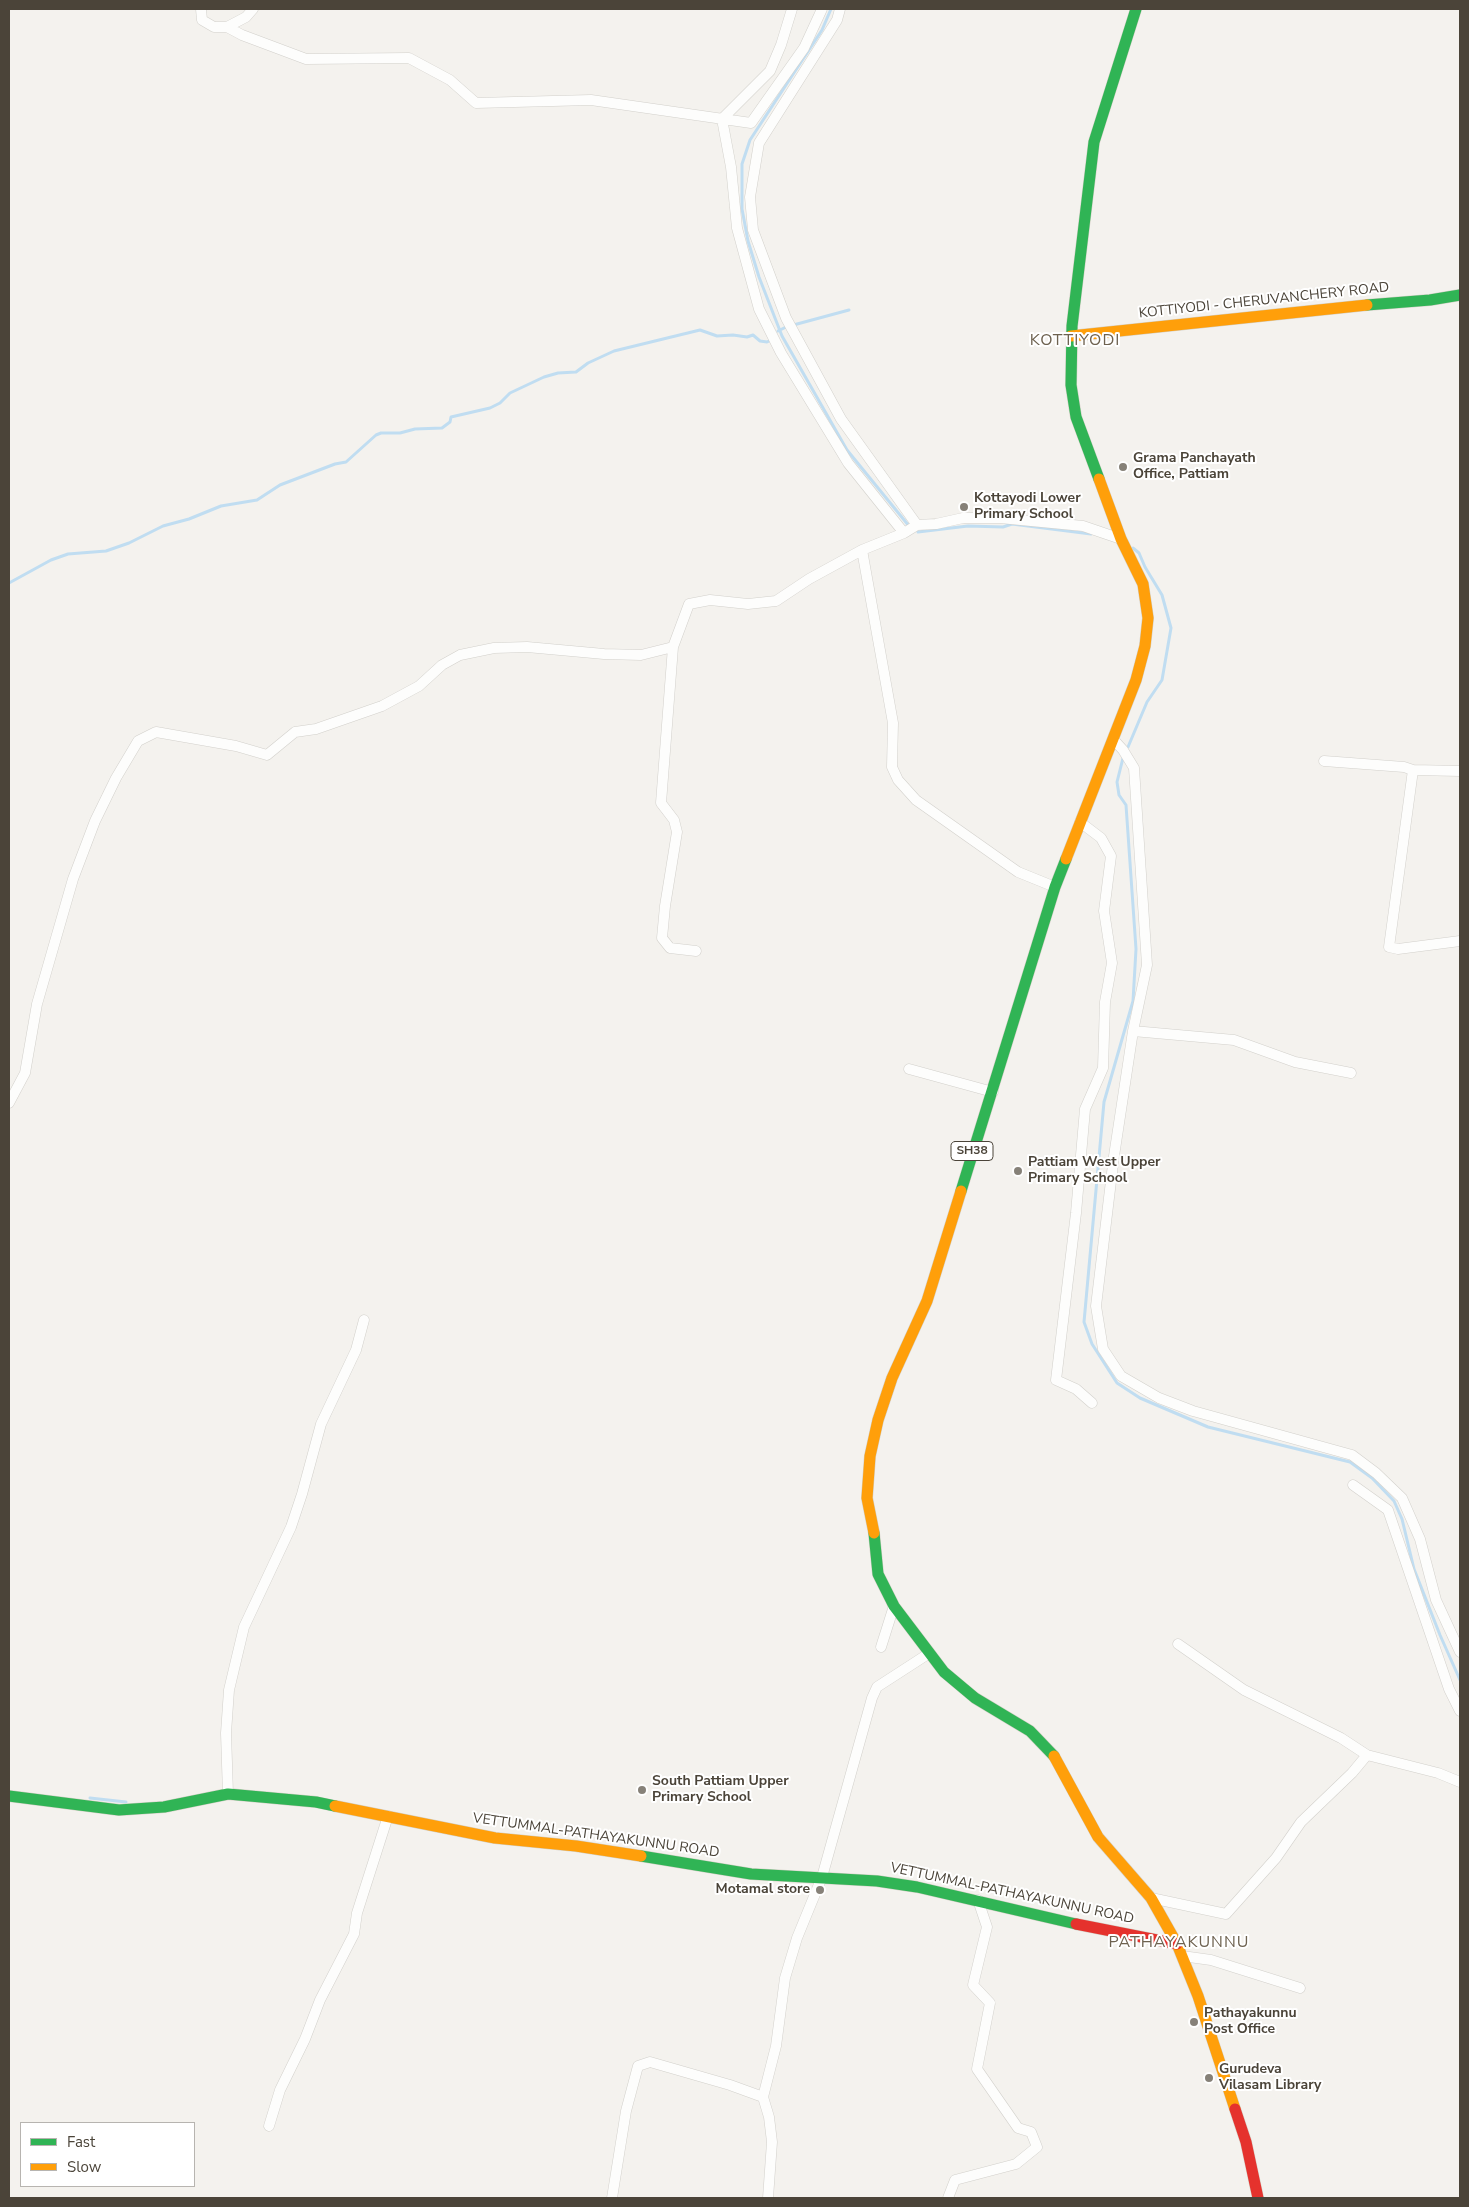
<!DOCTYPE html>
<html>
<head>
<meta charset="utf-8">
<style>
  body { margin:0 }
  #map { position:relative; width:1469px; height:2207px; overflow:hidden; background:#f4f2ee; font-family:"Nunito Sans",sans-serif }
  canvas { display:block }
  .frame { position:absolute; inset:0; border:10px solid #4b4439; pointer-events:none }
  .legend { position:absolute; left:20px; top:2122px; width:175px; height:65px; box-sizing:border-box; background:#fff; border:1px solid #b7b4b0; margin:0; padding:6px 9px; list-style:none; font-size:15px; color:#4b4439 }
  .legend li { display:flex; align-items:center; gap:10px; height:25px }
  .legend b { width:25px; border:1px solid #b7b4b0 }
</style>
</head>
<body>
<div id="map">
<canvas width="1469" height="2207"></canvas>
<div class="frame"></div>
<ul class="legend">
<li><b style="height:6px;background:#30b455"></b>Fast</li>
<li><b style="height:6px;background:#ff9f0a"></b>Slow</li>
</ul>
</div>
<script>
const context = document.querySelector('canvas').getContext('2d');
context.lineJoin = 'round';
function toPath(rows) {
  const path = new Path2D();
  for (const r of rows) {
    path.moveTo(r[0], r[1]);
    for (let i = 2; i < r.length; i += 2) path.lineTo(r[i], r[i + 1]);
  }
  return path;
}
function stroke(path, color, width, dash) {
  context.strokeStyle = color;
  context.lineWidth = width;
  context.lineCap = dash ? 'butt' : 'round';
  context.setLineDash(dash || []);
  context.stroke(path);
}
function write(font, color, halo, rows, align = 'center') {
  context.font = font + ' "Nunito Sans",sans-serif';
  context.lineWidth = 4;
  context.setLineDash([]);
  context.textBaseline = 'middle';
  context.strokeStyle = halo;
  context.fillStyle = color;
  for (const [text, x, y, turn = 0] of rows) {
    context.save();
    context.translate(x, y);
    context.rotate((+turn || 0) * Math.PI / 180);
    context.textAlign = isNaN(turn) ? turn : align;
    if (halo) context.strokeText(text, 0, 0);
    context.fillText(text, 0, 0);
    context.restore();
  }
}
stroke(toPath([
  [831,9,822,30,750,140,742,164,742,209,748,241,759,277,782,336,847,450,909,526],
  [778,331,786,327,849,310],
  [918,532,968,526,1003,527,1012,524,1091,534],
  [9,583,51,560,68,554,106,551,129,543,163,526,189,519,221,506,257,500,280,485,335,464,346,462,376,435,381,433,400,433,415,429,442,428,450,422,451,417,490,408,500,403,510,393,544,377,558,373,576,372,588,363,614,351,700,330,717,336,733,335,747,337,753,335,760,341,767,342,771,340],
  [1128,747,1147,702,1162,680,1171,628,1162,595,1145,567,1139,553,1133,548],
  [1123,758,1117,782,1119,795,1126,805,1136,949,1133,1001,1104,1102,1084,1322,1092,1344,1117,1383,1140,1398,1208,1427,1350,1462,1372,1478,1394,1501,1402,1519,1414,1569,1440,1635,1460,1680],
  [90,1798,126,1802]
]), '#c0ddf1', 3);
const street = toPath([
  [201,9,202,20,214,27,227,27,246,17,253,9],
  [792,9,781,45,770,71,722,119,731,167,737,228,759,309,781,353,848,463,904,533],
  [840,9,837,20,759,143,750,197,753,230,786,318,841,419,917,525],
  [227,27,242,35,306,59,409,58,450,80,476,103,591,100,751,123,804,48,822,9],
  [862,550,893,723,892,767,898,780,916,800,1018,872,1055,887],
  [673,647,661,803,674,820,677,832,665,906,662,938,670,948,696,951],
  [1113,739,1123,750,1134,768,1147,965,1133,1031,1114,1156,1096,1306,1103,1349,1121,1376,1159,1398,1193,1411,1352,1455,1376,1473,1402,1498,1420,1539,1436,1600,1460,1652],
  [1324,761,1404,767,1413,770,1460,771],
  [1413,770,1389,947,1398,949,1460,941],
  [1080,822,1101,838,1111,856,1104,911,1112,963,1105,1002,1103,1068,1085,1109,1076,1213,1056,1380,1076,1389,1092,1403],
  [1133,1031,1234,1040,1295,1062,1351,1073],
  [909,1069,993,1092],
  [9,1103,25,1073,37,1004,73,879,95,821,116,778,138,741,156,732,236,746,267,755,295,732,316,729,382,706,419,686,442,665,460,655,494,648,527,647,604,654,641,655,673,647,689,604,710,600,748,604,776,601,809,579,862,550,904,533,917,525,936,524,963,518,1000,518,1083,526,1121,539],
  [1353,1485,1388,1510,1449,1689,1460,1711],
  [1178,1644,1244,1690,1341,1738,1367,1755],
  [881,1647,894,1606],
  [228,1794,226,1733,229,1690,244,1627,291,1527,302,1494,321,1424,356,1350,364,1320],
  [1151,1898,1226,1914,1276,1858,1301,1822,1352,1773,1367,1755,1438,1773,1460,1782],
  [1182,1956,1211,1960,1300,1988],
  [763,2097,769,2117,772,2142,768,2198],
  [269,2126,280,2090,305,2039,320,2000,354,1934,357,1913,388,1816],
  [612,2198,626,2111,638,2066,650,2062,730,2085,763,2097,776,2046,785,1978,797,1938,822,1877,872,1698,877,1687,928,1654],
  [948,2198,955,2180,1016,2164,1037,2147,1031,2132,1018,2128,977,2069,990,2003,973,1985,987,1927,978,1900]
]);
const fast = toPath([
  [1367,305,1430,300,1460,295],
  [1099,479,1076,417,1071,385,1072,326,1094,142,1136,9],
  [961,1191,1055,887,1066,859],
  [874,1533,878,1574,894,1606,944,1672,975,1698,1030,1731,1054,1756],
  [9,1796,119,1810,164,1807,228,1794,316,1802,335,1806],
  [641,1856,751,1874,877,1881,917,1887,1076,1924]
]);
const slow = toPath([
  [1071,336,1367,305],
  [1066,859,1136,680,1145,646,1148,618,1143,584,1121,539,1099,479],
  [874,1533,867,1498,870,1456,878,1420,892,1378,927,1301,961,1191],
  [1054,1756,1098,1837,1151,1898,1177,1944,1198,1996,1235,2109],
  [335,1806,495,1838,576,1846,641,1856]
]);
const jam = toPath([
  [1076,1924,1177,1944],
  [1235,2109,1246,2142,1258,2198]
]);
stroke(street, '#d2d0cb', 11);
stroke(fast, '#d3cfc5', 12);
stroke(slow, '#d3cfc5', 12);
stroke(jam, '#d3cfc5', 12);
stroke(street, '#fdfdfc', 10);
stroke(fast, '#30b455', 11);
stroke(slow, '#ff9f0a', 11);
stroke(jam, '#e5322d', 11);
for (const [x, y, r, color] of [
  [1123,467,5,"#868178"],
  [964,507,5,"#868178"],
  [1018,1171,5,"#868178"],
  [642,1790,5,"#868178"],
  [820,1890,5,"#868178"],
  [1194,2022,5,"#868178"],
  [1209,2078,5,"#868178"]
]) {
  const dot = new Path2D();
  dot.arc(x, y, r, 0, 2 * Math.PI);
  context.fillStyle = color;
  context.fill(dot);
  stroke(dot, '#fff', 2);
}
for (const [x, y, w] of [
  [972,1151,42]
]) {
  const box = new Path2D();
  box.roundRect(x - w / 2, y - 9.5, w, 19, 4);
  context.fillStyle = '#fff';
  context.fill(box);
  stroke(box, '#4b4439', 1);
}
write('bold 12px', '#4b4439', null, [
  ["SH38",972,1151]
]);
write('14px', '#4b4439', '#fff', [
  ["KOTTIYODI - CHERUVANCHERY ROAD",1264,301,-6],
  ["VETTUMMAL-PATHAYAKUNNU ROAD",596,1836,8],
  ["VETTUMMAL-PATHAYAKUNNU ROAD",1012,1894,12]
]);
write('bold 14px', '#4b4439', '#fff', [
  ["Grama Panchayath",1133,459],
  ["Office, Pattiam",1133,475],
  ["Kottayodi Lower",974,499],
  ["Primary School",974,515],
  ["Pattiam West Upper",1028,1163],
  ["Primary School",1028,1179],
  ["South Pattiam Upper",652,1782],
  ["Primary School",652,1798],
  ["Motamal store",810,1890,"right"],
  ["Pathayakunnu",1204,2014],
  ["Post Office",1204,2030],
  ["Gurudeva",1219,2070],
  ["Vilasam Library",1219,2086]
], 'left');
context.letterSpacing = '1px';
write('16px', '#6e6250', '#fff', [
  ["KOTTIYODI",1075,341],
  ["PATHAYAKUNNU",1179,1943]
]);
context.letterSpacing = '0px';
</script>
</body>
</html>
